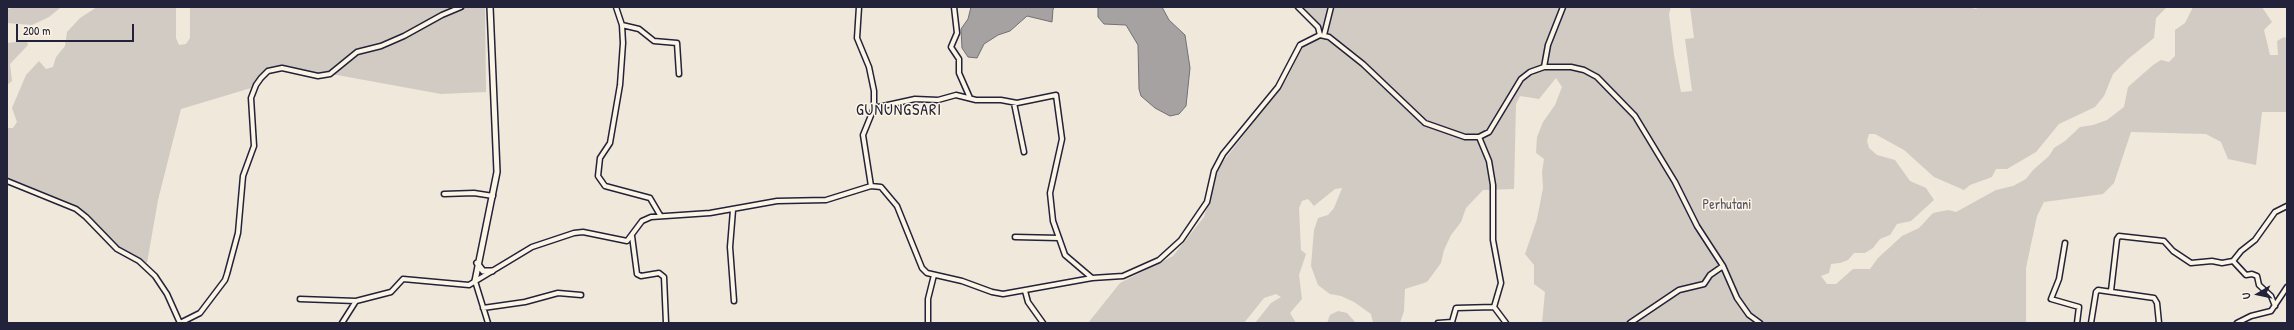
<!DOCTYPE html>
<html>
<head>
<meta charset="utf-8">
<style>
  body { margin:0 }
  #map { position:relative; width:2294px; height:330px; overflow:hidden; background:#efe8db; font-family:"Patrick Hand",sans-serif }
  canvas { display:block }
  .frame { position:absolute; inset:0; border:8px solid #22223b; pointer-events:none }
  .north { position:absolute; left:2238px; top:274px; width:40px; height:40px; -webkit-text-stroke:3px #fcf5e5; paint-order:stroke; rotate:261deg; font-size:11px; font-weight:700; line-height:16px; text-align:center; color:#22223b }
  .north::after { content:''; display:block; margin:auto; width:14px; height:18px; background:#22223b; clip-path:polygon(50% 0,100% 100%,50% 72%,0 100%) }
  .scale { position:absolute; left:16px; top:24px; width:118px; height:18px; box-sizing:border-box; border:2px solid #22223b; border-top:0; padding-left:5px; font-size:12px; line-height:14px; white-space:nowrap; color:#22223b; -webkit-text-stroke:3px #fcf5e5; paint-order:stroke }
</style>
</head>
<body>
<div id="map">
<canvas width="2294" height="330"></canvas>
<div class="frame"></div>
<div class="north">U</div>
<div class="scale">200 m</div>
</div>
<script>
const context = document.querySelector('canvas').getContext('2d');
context.lineJoin = 'round';
function fill(path, color) {
  context.fillStyle = color;
  context.fill(path, 'evenodd');
}
function toPath(rows) {
  const path = new Path2D();
  for (const r of rows) {
    path.moveTo(r[0], r[1]);
    for (let i = 2; i < r.length; i += 2) path.lineTo(r[i], r[i + 1]);
  }
  return path;
}
function stroke(path, color, width, dash) {
  context.strokeStyle = color;
  context.lineWidth = width;
  context.lineCap = dash ? 'butt' : 'round';
  context.setLineDash(dash || []);
  context.stroke(path);
}
function write(font, color, halo, rows, align = 'center') {
  context.font = font + ' "Patrick Hand",sans-serif';
  context.lineWidth = 3;
  context.setLineDash([]);
  context.textBaseline = 'middle';
  context.strokeStyle = halo;
  context.fillStyle = color;
  for (const [text, x, y, turn = 0] of rows) {
    context.save();
    context.translate(x, y);
    context.rotate((+turn || 0) * Math.PI / 180);
    context.textAlign = isNaN(turn) ? turn : align;
    if (halo) context.strokeText(text, 0, 0);
    context.fillText(text, 0, 0);
    context.restore();
  }
}
fill(toPath([
  [17,7,29,8,60,8,49,17,32,25,7,23,7,9],
  [97,7,176,7,176,38,179,45,186,44,190,38,190,7,485,7,486,92,441,94,337,75,316,73,286,67,270,67,259,75,251,88,181,109,158,200,147,263,116,246,83,210,7,178,7,128,13,128,17,122,12,108,26,75,39,61,46,69,53,67,56,57,65,46,67,32,80,18],
  [1303,7,1671,7,1669,14,1674,55,1681,92,1692,91,1685,39,1694,38,1690,7,1968,7,1976,9,1978,7,2167,7,2156,18,2154,38,2128,59,2113,74,2104,96,2095,107,2059,124,2036,152,2007,169,1996,169,1992,177,1970,185,1964,190,1934,177,1904,150,1875,134,1869,134,1867,141,1869,148,1877,155,1895,160,1910,181,1926,188,1934,200,1911,221,1897,224,1890,235,1880,239,1873,248,1865,253,1854,253,1848,260,1840,263,1831,264,1829,273,1821,276,1827,284,1836,284,1853,269,1870,269,1878,258,1902,236,1919,228,1933,213,1948,210,1956,212,1996,190,2013,186,2026,179,2033,170,2049,156,2054,148,2065,141,2080,127,2093,125,2107,120,2124,107,2128,87,2153,65,2161,60,2169,62,2175,56,2175,30,2185,23,2193,7,2262,7,2272,22,2264,30,2270,55,2278,55,2277,41,2284,37,2287,39,2287,112,2262,112,2256,165,2228,159,2221,142,2206,134,2131,132,2114,183,2103,194,2044,202,2037,216,2026,268,2026,323,1542,323,1545,292,1534,284,1534,265,1525,254,1537,219,1543,188,1542,172,1544,159,1536,153,1537,137,1543,122,1555,105,1562,87,1556,78,1539,99,1520,96,1516,104,1514,189,1483,190,1466,208,1461,222,1451,235,1444,250,1441,263,1427,282,1405,289,1404,311,1400,323,1373,323,1371,314,1354,302,1341,296,1330,294,1318,285,1311,266,1314,230,1318,218,1328,215,1334,208,1342,188,1335,189,1314,206,1308,199,1302,201,1299,208,1301,250,1306,254,1299,275,1302,299,1290,313,1296,323,1255,323,1271,303,1281,297,1276,294,1264,298,1244,323,1088,323,1120,283,1173,256,1204,217,1219,167,1286,80,1304,45,1322,37,1321,26],
  [27,41,28,45,10,64,12,81,7,85,7,43],
  [1338,311,1347,313,1356,323,1327,323,1330,315]
]), '#d1cbc3');
const water = toPath([
  [971,7,1055,7,1053,9,1052,22,1027,16,1010,31,998,35,984,44,977,58,968,57,962,48,961,29,968,19,971,7],
  [1098,7,1162,7,1169,20,1185,35,1190,68,1186,106,1179,114,1170,116,1155,108,1141,96,1139,89,1138,45,1126,25,1104,24,1098,17,1098,7]
]);
fill(water, '#a6a2a2');
stroke(water, '#716f79', 1);
const minor = toPath([
  [616,7,622,25,623,43,620,85,610,143,600,158,598,176,605,186,650,198,660,215],
  [859,7,857,38,869,67,874,91,874,108,863,135,871,186],
  [954,7,957,33,951,47,959,59,959,73,970,98],
  [1298,7,1318,27,1320,35],
  [622,25,639,29,654,41,677,43,679,74],
  [1324,35,1331,7],
  [1544,67,1548,45,1563,7],
  [1014,103,1024,152],
  [874,108,915,99,938,100,956,95,976,100,1001,100,1017,103,1056,95,1062,139,1050,193,1053,221,1065,255,1092,278],
  [1479,137,1489,161,1493,185,1493,240,1501,283,1494,307,1506,323],
  [7,181,76,209,86,217,117,249,139,261,155,276,167,294,180,323],
  [444,194,474,193,493,196],
  [733,210,730,247,734,301],
  [632,236,637,274,641,276,659,273,664,277,666,323],
  [1015,237,1059,238],
  [2065,243,2059,279,2051,299,2079,307,2077,323],
  [475,281,488,323],
  [1025,291,1028,302,1043,323],
  [2111,291,2117,239,2119,236,2164,241,2173,251,2191,263,2212,261,2222,263,2233,261],
  [300,299,356,301],
  [2275,306,2271,296,2259,285,2257,276,2252,274,2246,275,2233,261,2241,251,2255,240,2275,212,2287,206],
  [483,308,525,302,558,293,581,295],
  [180,323,200,313,225,280,227,274,238,233,243,176,254,146,251,98,256,85,261,78,268,71,282,68,318,76,330,74,357,52,381,46,404,36,442,15,461,7],
  [342,323,356,301,391,292,403,279,469,285,532,247,574,233,583,232,627,241,642,221,651,217,710,213,777,201,826,200,871,186,881,187,897,206,922,268,927,273,962,281,992,292,1003,294,1092,278,1123,276,1159,260,1181,240,1207,202,1214,171,1223,154,1278,87,1300,45,1320,35,1329,37,1363,64,1425,123,1465,137,1479,137,1489,132,1521,79,1530,72,1544,67,1571,67,1584,70,1597,77,1635,116,1675,182,1697,226,1723,266,1737,298,1749,315,1760,323],
  [928,323,928,299,934,275],
  [1438,323,1452,322,1456,308,1494,307],
  [1630,323,1679,290,1704,284,1710,275,1723,266],
  [2091,323,2096,292,2098,290,2154,298,2157,303,2159,323],
  [2237,323,2251,316,2271,311,2287,287]
]);
const major = toPath([
  [477,263,483,271,492,271],
  [475,281,497,172,490,7]
]);
stroke(minor, '#22223b', 7);
stroke(major, '#22223b', 8);
stroke(minor, '#fcf5e5', 4);
stroke(major, '#fcf5e5', 5);
write('14px', '#575564', '#fcf5e5', [
  ["Perhutani",1727,205]
]);
context.letterSpacing = '1px';
write('16px', '#22223b', '#fcf5e5', [
  ["GUNUNGSARI",899,111]
]);
context.letterSpacing = '0px';
</script>
</body>
</html>
